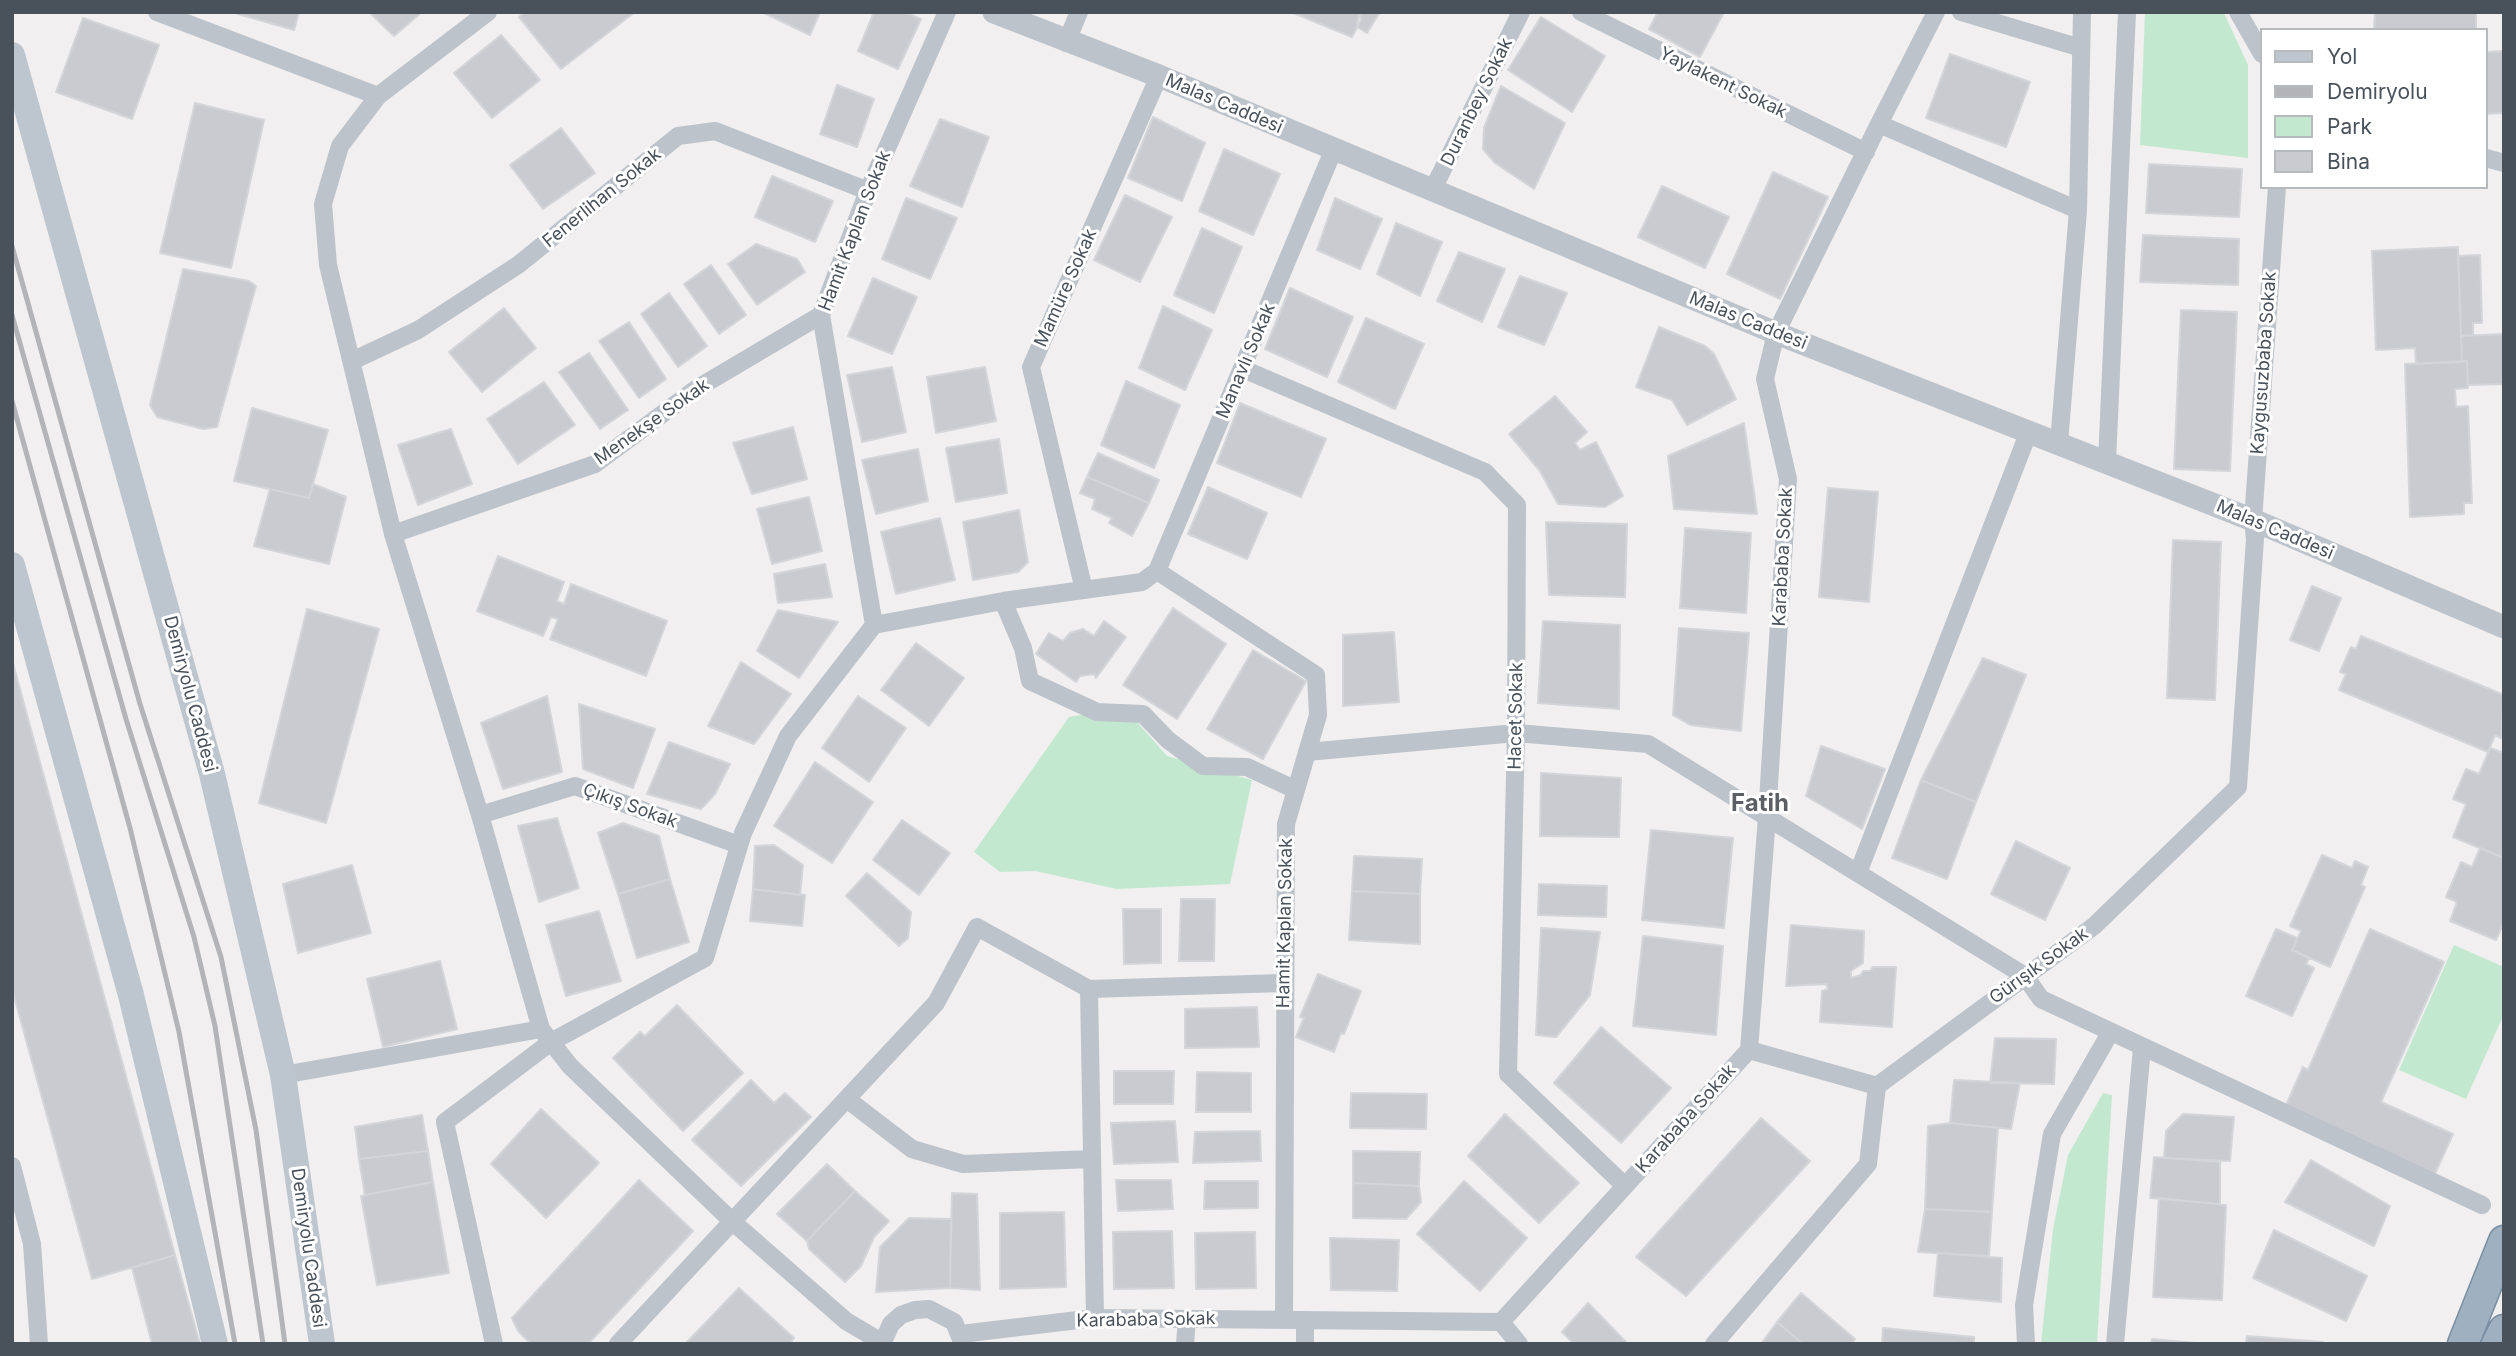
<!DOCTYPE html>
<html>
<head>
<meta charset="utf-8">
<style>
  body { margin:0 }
  #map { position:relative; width:2516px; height:1356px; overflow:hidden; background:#f1efef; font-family:Inter,sans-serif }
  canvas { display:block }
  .frame { position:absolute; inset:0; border:14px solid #49525a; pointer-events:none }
  .legend { position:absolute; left:2260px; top:28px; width:228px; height:161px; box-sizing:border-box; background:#fff; border:2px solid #b6babd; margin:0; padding:9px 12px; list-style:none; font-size:21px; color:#49525a }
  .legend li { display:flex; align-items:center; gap:14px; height:35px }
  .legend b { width:35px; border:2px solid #b6babd }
</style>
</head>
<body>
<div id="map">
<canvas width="2516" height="1356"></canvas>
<div class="frame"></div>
<ul class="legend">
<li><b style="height:9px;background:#bdc6ce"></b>Yol</li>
<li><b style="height:9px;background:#b2b4b8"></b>Demiryolu</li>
<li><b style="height:19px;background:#c2e9d0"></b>Park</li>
<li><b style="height:19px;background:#c9cbd1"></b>Bina</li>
</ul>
</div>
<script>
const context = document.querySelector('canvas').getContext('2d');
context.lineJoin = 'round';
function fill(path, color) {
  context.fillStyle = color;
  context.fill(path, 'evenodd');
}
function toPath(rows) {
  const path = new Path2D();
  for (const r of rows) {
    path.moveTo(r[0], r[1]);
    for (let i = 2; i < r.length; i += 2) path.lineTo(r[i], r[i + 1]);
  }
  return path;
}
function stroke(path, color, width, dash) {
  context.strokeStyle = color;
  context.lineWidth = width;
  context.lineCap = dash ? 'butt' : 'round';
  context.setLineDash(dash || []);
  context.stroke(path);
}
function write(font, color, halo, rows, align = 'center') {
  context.font = font + ' Inter,sans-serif';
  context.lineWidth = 6;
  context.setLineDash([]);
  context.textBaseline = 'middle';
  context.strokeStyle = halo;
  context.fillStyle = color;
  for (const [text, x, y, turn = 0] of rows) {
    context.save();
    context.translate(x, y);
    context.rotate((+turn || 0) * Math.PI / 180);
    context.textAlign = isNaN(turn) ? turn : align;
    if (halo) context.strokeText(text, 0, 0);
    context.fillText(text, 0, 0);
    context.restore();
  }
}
fill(toPath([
  [2145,12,2224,13,2248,65,2248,158,2140,145],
  [1114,709,1138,723,1167,756,1252,780,1230,884,1117,889,1035,871,1000,872,974,852,1069,717],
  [2454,945,2504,967,2504,1014,2466,1099,2399,1070],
  [2103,1093,2112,1095,2097,1344,2041,1344,2053,1229,2068,1155]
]), '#c2e9d0');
const building = toPath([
  [231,12,299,12,294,30,231,12],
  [369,12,422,12,394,36,369,12],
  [525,12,635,12,561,69,519,17,525,12],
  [762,12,820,12,810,35,762,12],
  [874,12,904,12,921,19,898,69,858,51,874,12],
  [1291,12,1359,12,1361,20,1352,37,1291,12],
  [1359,12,1380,12,1367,33,1357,27,1359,12],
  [1658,12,1720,12,1723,14,1700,57,1649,29,1658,12],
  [2375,12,2476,12,2476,30,2374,30,2375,12],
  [1541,17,1605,56,1572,112,1508,70,1541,17],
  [83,18,159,45,132,119,56,92,83,18],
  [501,35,540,80,492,118,454,73,501,35],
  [2504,51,2504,113,2486,114,2486,52,2504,51],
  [1950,54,2030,82,2006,147,1926,118,1950,54],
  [837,85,874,99,857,147,820,134,837,85],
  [1501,86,1565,123,1534,189,1495,163,1483,149,1484,128,1501,86],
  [195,103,264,120,231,268,160,253,195,103],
  [1153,117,1205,143,1182,201,1128,178,1153,117],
  [940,119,989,137,962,207,910,186,940,119],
  [561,128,595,173,543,209,510,165,561,128],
  [1224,149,1280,174,1253,235,1199,211,1224,149],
  [2149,164,2242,169,2239,217,2146,213,2149,164],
  [1773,172,1828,197,1780,299,1727,274,1773,172],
  [772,176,833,201,815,242,755,217,772,176],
  [1662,186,1729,217,1705,268,1638,237,1662,186],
  [1125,195,1172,217,1140,282,1094,260,1125,195],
  [906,198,957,218,930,279,882,259,906,198],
  [1335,198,1382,219,1360,269,1317,250,1335,198],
  [1396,223,1442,242,1420,296,1377,274,1396,223],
  [1202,228,1242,247,1214,313,1174,295,1202,228],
  [2143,235,2239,239,2238,285,2140,282,2143,235],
  [756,244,797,259,805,272,757,305,728,264,756,244],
  [2458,247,2462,362,2416,364,2415,348,2376,350,2372,251,2458,247],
  [1459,252,1505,269,1482,322,1437,301,1459,252],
  [2480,255,2482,323,2473,323,2473,335,2461,336,2458,256,2480,255],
  [711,265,746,315,719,334,684,284,711,265],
  [183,269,249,281,256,286,217,427,203,429,157,417,150,405,183,269],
  [1520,276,1567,293,1544,345,1498,327,1520,276],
  [873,278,917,297,892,354,848,336,873,278],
  [1290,288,1353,317,1327,377,1265,349,1290,288],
  [669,293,707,346,678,367,641,314,669,293],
  [1163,306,1212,330,1185,390,1139,368,1163,306],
  [504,308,536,348,482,392,449,352,504,308],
  [2181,310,2237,312,2230,471,2174,469,2181,310],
  [1366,318,1424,344,1395,409,1338,382,1366,318],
  [629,322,666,379,639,398,599,341,629,322],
  [1659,327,1705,346,1714,354,1736,399,1687,425,1672,400,1636,387,1659,327],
  [2504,334,2504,384,2468,385,2467,361,2462,362,2461,336,2504,334],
  [589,353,628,410,600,429,559,372,589,353],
  [2467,361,2468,388,2455,389,2456,407,2468,406,2472,503,2464,503,2464,514,2410,517,2405,364,2467,361],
  [892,367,906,432,862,442,847,375,892,367],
  [985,367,996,421,936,433,927,377,985,367],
  [1126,381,1180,405,1154,468,1101,445,1126,381],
  [544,382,575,425,518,464,487,419,544,382],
  [1555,396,1587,432,1575,443,1580,450,1596,442,1623,496,1605,507,1558,504,1540,471,1509,434,1555,396],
  [1240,403,1326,439,1301,497,1217,463,1240,403],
  [252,408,328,430,309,498,234,481,252,408],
  [1744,423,1757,514,1674,509,1668,456,1744,423],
  [793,427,807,479,752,494,733,443,793,427],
  [451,429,472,484,418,505,398,445,451,429],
  [999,439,1007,493,956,502,946,448,999,439],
  [918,449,928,501,876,514,862,460,918,449],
  [1098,453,1159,480,1149,503,1087,477,1098,453],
  [1087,477,1149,503,1132,536,1109,523,1112,518,1092,509,1095,499,1080,493,1087,477],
  [313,484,346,497,329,564,254,546,270,489,309,498,313,484],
  [1208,487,1267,513,1247,559,1188,534,1208,487],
  [1828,488,1878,492,1869,602,1819,597,1828,488],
  [809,497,822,551,772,564,757,509,809,497],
  [1019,510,1028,562,1018,572,973,580,963,522,1019,510],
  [940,518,955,580,896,594,881,532,940,518],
  [1546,522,1627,524,1625,597,1549,595,1546,522],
  [1685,528,1751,533,1746,613,1680,608,1685,528],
  [2173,540,2221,542,2215,700,2167,698,2173,540],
  [498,556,564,582,557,601,564,604,571,584,667,621,646,676,550,639,558,619,551,617,543,636,477,611,498,556],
  [825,564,832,597,778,603,774,574,825,564],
  [2312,586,2341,598,2319,651,2290,640,2312,586],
  [1173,608,1226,644,1177,719,1123,685,1173,608],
  [307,609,379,629,326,823,259,803,307,609],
  [778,610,838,622,799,678,757,651,778,610],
  [1104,621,1126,637,1096,678,1094,674,1080,676,1076,682,1036,654,1049,633,1063,641,1070,633,1083,629,1094,636,1104,621],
  [1543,621,1620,625,1619,709,1538,703,1543,621],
  [1679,628,1749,633,1741,731,1690,725,1673,715,1679,628],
  [1394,632,1399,702,1343,706,1343,635,1394,632],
  [2361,636,2504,695,2501,738,2495,735,2488,752,2339,690,2346,674,2340,672,2351,647,2356,649,2361,636],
  [916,643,964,678,929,726,881,690,916,643],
  [1253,650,1306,681,1263,759,1207,729,1253,650],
  [1983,658,2026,675,1976,802,1921,780,1983,658],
  [12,660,175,1255,92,1279,12,989,12,660],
  [741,662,791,694,754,744,708,726,741,662],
  [547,696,562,772,503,789,481,723,547,696],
  [858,696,906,728,869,782,822,748,858,696],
  [579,704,655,729,633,788,583,769,579,704],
  [669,742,730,764,715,794,701,809,647,794,669,742],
  [1821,746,1885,769,1862,829,1806,796,1821,746],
  [2490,748,2504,753,2504,858,2453,837,2466,804,2453,799,2466,769,2479,774,2490,748],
  [815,762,873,802,832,863,774,826,815,762],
  [1541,773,1621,778,1619,837,1540,836,1541,773],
  [1921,780,1976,802,1947,879,1892,858,1921,780],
  [557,818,579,888,539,902,518,826,557,818],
  [902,820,950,853,919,895,873,860,902,820],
  [623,823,659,836,670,879,618,894,598,833,623,823],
  [1651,830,1733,838,1724,928,1642,920,1651,830],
  [2016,841,2070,868,2045,920,1991,894,2016,841],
  [774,845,803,865,800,895,753,889,755,846,774,845],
  [2480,848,2504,858,2504,922,2496,940,2450,921,2457,902,2446,897,2461,862,2472,867,2480,848],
  [2322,855,2352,868,2355,861,2368,867,2361,885,2365,887,2330,967,2292,950,2301,931,2290,926,2322,855],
  [1354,856,1422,859,1420,894,1352,891,1354,856],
  [352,865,371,933,298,953,283,884,352,865],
  [867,873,911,912,908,938,899,946,846,896,867,873],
  [670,879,689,942,637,958,618,894,670,879],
  [1539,884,1607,886,1606,917,1538,915,1539,884],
  [753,889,805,895,802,926,750,921,753,889],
  [1352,891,1420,894,1420,944,1349,940,1352,891],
  [1181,899,1215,899,1214,961,1179,961,1181,899],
  [1123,909,1161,909,1161,963,1124,964,1123,909],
  [599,911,621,981,566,996,546,925,599,911],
  [1791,925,1864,931,1863,963,1851,971,1851,978,1861,975,1863,971,1870,971,1873,967,1896,967,1892,1027,1820,1022,1822,991,1828,989,1826,984,1786,986,1791,925],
  [1541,928,1600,932,1590,995,1556,1037,1536,1035,1541,928],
  [2276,929,2297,938,2292,950,2309,958,2306,964,2314,968,2292,1016,2246,996,2276,929],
  [2370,929,2444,962,2381,1102,2453,1134,2433,1178,2283,1112,2303,1067,2308,1070,2370,929],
  [1643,936,1723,946,1716,1035,1633,1026,1643,936],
  [440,961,457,1029,383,1047,367,979,440,961],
  [1318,974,1361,991,1344,1034,1341,1033,1334,1052,1296,1037,1304,1018,1300,1017,1318,974],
  [677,1005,743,1073,683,1131,613,1058,640,1032,645,1036,677,1005],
  [1257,1007,1259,1047,1185,1048,1185,1009,1257,1007],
  [1601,1027,1671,1088,1621,1143,1554,1083,1601,1027],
  [1995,1038,2056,1039,2054,1084,1990,1083,1995,1038],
  [1114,1071,1174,1071,1173,1104,1114,1104,1114,1071],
  [1197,1072,1251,1073,1251,1112,1196,1112,1197,1072],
  [751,1080,774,1103,785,1093,811,1117,741,1186,692,1140,751,1080],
  [1954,1080,2020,1083,2011,1129,1950,1123,1954,1080],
  [1351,1093,1427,1094,1426,1129,1350,1128,1351,1093],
  [541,1109,599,1163,546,1218,491,1164,541,1109],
  [1505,1114,1579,1183,1539,1223,1468,1156,1505,1114],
  [2183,1114,2234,1117,2230,1161,2164,1158,2166,1131,2183,1114],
  [422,1115,428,1151,359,1159,355,1127,422,1115],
  [1761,1118,1810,1161,1686,1296,1636,1257,1761,1118],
  [1175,1121,1178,1162,1114,1164,1111,1123,1175,1121],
  [1950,1123,1998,1128,1992,1212,1925,1209,1928,1126,1950,1123],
  [1260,1131,1261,1161,1193,1163,1195,1132,1260,1131],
  [428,1151,433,1182,365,1195,359,1159,428,1151],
  [1353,1151,1420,1152,1419,1186,1353,1183,1353,1151],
  [2154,1157,2220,1162,2220,1204,2150,1198,2154,1157],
  [2311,1160,2390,1206,2374,1246,2285,1202,2311,1160],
  [827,1164,855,1191,807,1241,777,1214,827,1164],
  [639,1180,693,1231,588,1344,531,1344,518,1331,512,1318,639,1180],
  [1116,1180,1171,1180,1173,1209,1118,1211,1116,1180],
  [1205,1181,1258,1181,1258,1208,1204,1209,1205,1181],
  [1464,1181,1527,1238,1480,1291,1417,1234,1464,1181],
  [433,1182,449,1273,377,1285,361,1196,433,1182],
  [1353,1183,1419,1186,1421,1202,1406,1219,1353,1218,1353,1183],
  [855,1191,889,1221,874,1237,861,1266,845,1282,809,1249,807,1241,855,1191],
  [952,1193,977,1194,980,1290,950,1288,952,1193],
  [2159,1198,2226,1205,2222,1300,2153,1297,2159,1198],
  [1925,1209,1992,1212,1989,1256,1918,1252,1925,1209],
  [1064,1212,1066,1287,1000,1289,1000,1213,1064,1212],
  [909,1218,951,1219,950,1288,876,1292,880,1247,909,1218],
  [2274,1230,2367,1276,2346,1321,2253,1278,2274,1230],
  [1172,1231,1174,1288,1114,1289,1113,1232,1172,1231],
  [1255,1232,1256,1288,1196,1289,1195,1233,1255,1232],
  [1330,1238,1399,1240,1397,1291,1331,1290,1330,1238],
  [1938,1253,2002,1258,2001,1302,1934,1296,1938,1253],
  [175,1255,200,1344,152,1344,132,1268,175,1255],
  [739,1288,794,1338,789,1344,685,1344,739,1288],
  [1801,1293,1855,1339,1852,1344,1803,1344,1777,1322,1801,1293],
  [1588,1303,1628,1344,1574,1344,1562,1332,1588,1303],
  [1777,1322,1803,1344,1761,1344,1777,1322],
  [1883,1328,1974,1337,1974,1344,1882,1344,1883,1328],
  [2247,1336,2323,1342,2323,1344,2246,1344,2247,1336],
  [2152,1339,2206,1344,2151,1344,2152,1339]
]);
fill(building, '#c9cbd1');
stroke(building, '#d3d5d9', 2);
const trunk = toPath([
  [2463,1344,2504,1241],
  [2497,1344,2504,1330]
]);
stroke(trunk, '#788ea3', 33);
stroke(toPath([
  [157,12,378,96],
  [488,12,378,96,340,146,323,204,328,265,393,534,480,815,541,1029,570,1066,734,1223,846,1321,883,1343],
  [1581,12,1866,152],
  [1961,12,2081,48],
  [2238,12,2262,54],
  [1066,43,1079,12],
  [1879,124,1936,12],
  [2486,158,2504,163],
  [1432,191,1521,12],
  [352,361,418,330,518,265,678,136,715,131,868,191],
  [1243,369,1485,472,1517,505,1516,733,1508,1074,1625,1186],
  [2059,443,2078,210,2082,12],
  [2107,462,2127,12],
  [393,534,595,464,696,389,821,315],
  [1157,571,1333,151],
  [1084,590,1031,367,1159,76],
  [1003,601,1023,648,1030,681,1097,712,1143,714,1168,740,1203,766,1247,767,1296,790],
  [874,625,821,315,868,191,947,12],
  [1307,752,1516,733,1648,744,2025,976,2041,999,2482,1205],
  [480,815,575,786,739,845],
  [1858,873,2029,431],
  [1089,989,1095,1318],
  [1749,1050,1877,1086],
  [283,1075,541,1029],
  [848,1100,912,1149,963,1164,1092,1159],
  [12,1166,32,1244,39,1344],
  [1305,1320,1305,1344],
  [1501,1322,1519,1344],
  [961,1334,1095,1318,1501,1322,1749,1050,1767,817,1788,479,1765,379,1776,333,1879,124,2078,210],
  [494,1344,445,1122,551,1042,705,958,743,833,788,736,874,625,1003,601,1142,582,1157,571,1316,675,1318,715,1286,824,1284,1320],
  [618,1344,936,1003,977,927,1089,989,1283,983],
  [882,1344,891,1324,901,1315,915,1310,929,1309,954,1322,963,1344],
  [1185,1344,1187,1319],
  [1714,1344,1868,1164,1877,1086,2094,926,2238,787,2255,539,2253,520,2277,187],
  [2026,1344,2024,1305,2052,1134,2110,1033],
  [2115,1344,2142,1048]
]), '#bcc3ca', 18);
stroke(toPath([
  [994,12,1159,76,1776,333,2253,520,2504,627]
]), '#bcc3ca', 23);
stroke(toPath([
  [12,55,212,774,283,1075,322,1344],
  [12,565,131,995,215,1344]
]), '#bdc6ce', 26);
stroke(trunk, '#9fb1c0', 30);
stroke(toPath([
  [12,246,140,704,221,957,256,1130,285,1344],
  [12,315,126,719,194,937,215,1026,263,1344],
  [12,401,130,828,179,1032,235,1344]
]), '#b2b4b8', 5);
write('18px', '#49525a', '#fff', [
  ["Yaylakent Sokak",1723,83,26],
  ["Duranbey Sokak",1477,102,-64],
  ["Malas Caddesi",1224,104,23],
  ["Fenerlihan Sokak",602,198,-39],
  ["Hamit Kaplan Sokak",855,231,-69],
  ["Mamüre Sokak",1066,288,-66],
  ["Malas Caddesi",1748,321,22],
  ["Manavlı Sokak",1246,361,-67],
  ["Kaygusuzbaba Sokak",2264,363,-86],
  ["Menekşe Sokak",652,422,-35],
  ["Malas Caddesi",2275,530,23],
  ["Karababa Sokak",1783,557,-87],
  ["Demiryolu Caddesi",190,694,75],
  ["Hacet Sokak",1516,716,-89],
  ["Çıkış Sokak",630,806,20],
  ["Hamit Kaplan Sokak",1285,923,-89],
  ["Gürışık Sokak",2039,966,-36],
  ["Karababa Sokak",1686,1119,-48],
  ["Demiryolu Caddesi",308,1248,82],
  ["Karababa Sokak",1146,1320,-1]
]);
write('bold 24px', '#5c5f63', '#fff', [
  ["Fatih",1760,804]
]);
</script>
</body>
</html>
